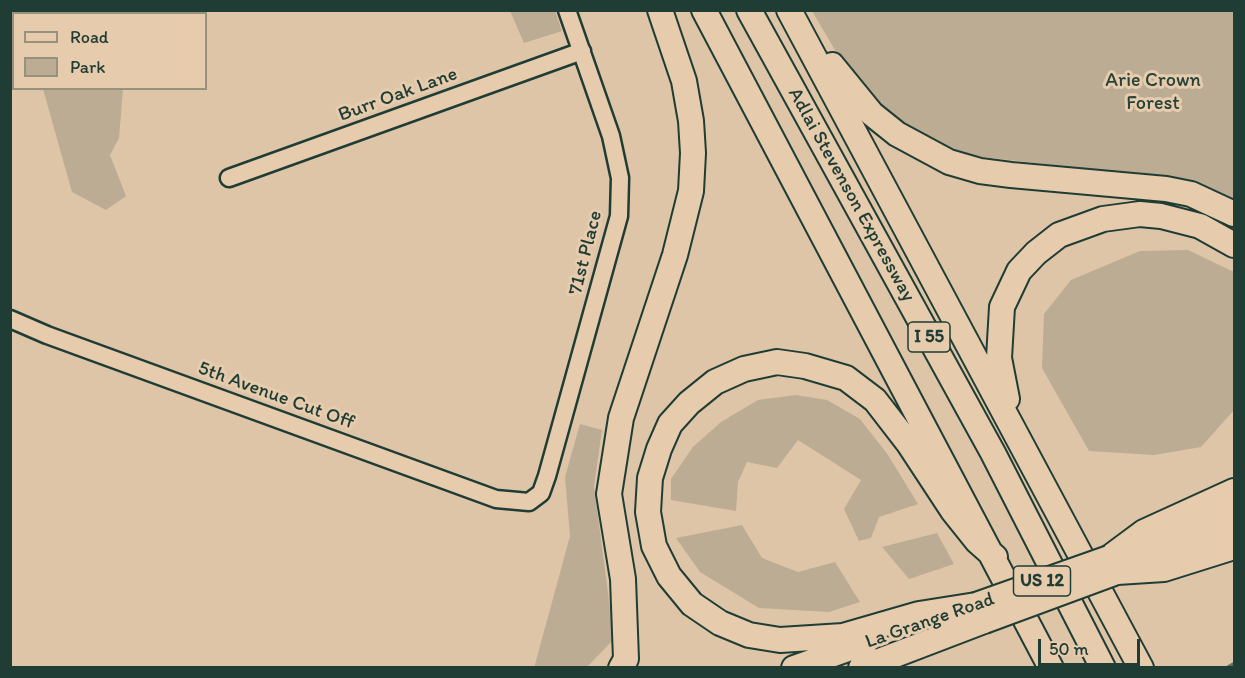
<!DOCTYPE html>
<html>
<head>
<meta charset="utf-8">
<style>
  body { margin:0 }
  #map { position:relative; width:1245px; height:678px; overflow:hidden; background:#dec5a8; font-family:Itim,sans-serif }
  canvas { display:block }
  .frame { position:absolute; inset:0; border:12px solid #1f3d34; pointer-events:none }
  .legend { position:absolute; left:12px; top:12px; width:195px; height:78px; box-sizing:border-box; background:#e6cbad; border:2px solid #96927d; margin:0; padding:8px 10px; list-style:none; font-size:18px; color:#1f3d34 }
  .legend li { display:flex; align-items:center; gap:12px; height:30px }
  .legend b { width:30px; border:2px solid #96927d }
  .scale { position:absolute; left:1038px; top:639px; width:102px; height:27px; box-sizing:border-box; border:3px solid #1f3d34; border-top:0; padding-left:8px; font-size:18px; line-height:21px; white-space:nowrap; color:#1f3d34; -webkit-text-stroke:4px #e6cbad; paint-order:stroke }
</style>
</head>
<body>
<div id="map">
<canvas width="1245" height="678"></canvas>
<div class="frame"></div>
<ul class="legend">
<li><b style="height:8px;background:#e6cbad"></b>Road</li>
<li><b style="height:16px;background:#bbac93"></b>Park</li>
</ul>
<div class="scale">50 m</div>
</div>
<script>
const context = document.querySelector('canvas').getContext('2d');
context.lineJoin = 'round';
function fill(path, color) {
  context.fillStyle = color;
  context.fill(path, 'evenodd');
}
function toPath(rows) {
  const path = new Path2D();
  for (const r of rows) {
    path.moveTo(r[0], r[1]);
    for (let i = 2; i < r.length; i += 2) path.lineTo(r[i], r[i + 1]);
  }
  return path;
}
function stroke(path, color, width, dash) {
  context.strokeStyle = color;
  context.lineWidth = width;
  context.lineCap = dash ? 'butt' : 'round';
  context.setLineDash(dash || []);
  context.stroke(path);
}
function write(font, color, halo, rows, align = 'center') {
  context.font = font + ' Itim,sans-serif';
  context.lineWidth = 6;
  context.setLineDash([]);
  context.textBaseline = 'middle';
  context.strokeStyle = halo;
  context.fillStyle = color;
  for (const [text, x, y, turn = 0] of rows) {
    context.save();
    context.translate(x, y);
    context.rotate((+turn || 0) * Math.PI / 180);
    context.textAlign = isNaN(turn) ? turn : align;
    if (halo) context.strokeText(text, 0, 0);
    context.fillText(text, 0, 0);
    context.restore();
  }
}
fill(toPath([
  [510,11,555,11,562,31,524,43],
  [812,11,1234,11,1234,200,1196,181,974,156,932,141,902,122,875,99,845,67],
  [43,89,123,89,119,138,110,155,126,196,106,210,72,192],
  [1188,250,1234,272,1234,410,1201,447,1154,455,1089,451,1042,368,1044,314,1071,280,1140,251],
  [796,395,827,400,860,419,888,455,918,504,879,517,871,538,859,541,844,509,861,480,798,440,777,468,747,462,738,482,736,511,671,500,671,479,693,447,721,422,758,400],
  [580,424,602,430,594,486,614,639,587,667,534,668,570,536,565,477],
  [742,525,762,558,798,572,835,562,860,602,829,612,759,608,700,572,676,538],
  [937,533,954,564,909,579,882,547]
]), '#bbac93');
stroke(toPath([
  [1227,668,1234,664]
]), '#616c5c', 4);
const minor = toPath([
  [229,178,582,51],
  [10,319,47,335,496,499,529,502,541,493,547,476,619,216,620,178,611,136,567,10]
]);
const major = toPath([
  [1122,553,1234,512],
  [1133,567,1234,531]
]);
const highway = toPath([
  [704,10,1051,668],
  [749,10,993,453,1103,668],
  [789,10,1141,668],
  [832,65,872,114,897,134,949,162,980,171,1011,175,1166,189,1191,194,1234,214],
  [1007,399,999,358,1002,307,1019,271,1036,253,1059,235,1103,219,1140,214,1161,216,1200,226,1234,245],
  [1109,558,1144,532,1234,491],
  [1117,572,1164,569,1234,547],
  [976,605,919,614,843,636,780,640,749,635,720,623,692,604,669,576,654,546,648,512,650,478,659,449,670,424,689,403,715,382,744,369,777,362,805,366,846,378,875,400,909,444,953,511,977,541,995,557],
  [621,668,626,659,623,579,609,494,621,418,675,255,691,191,693,153,691,121,684,81,660,10],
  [794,668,865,643],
  [861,668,984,621]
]);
stroke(minor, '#1f3d34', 21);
stroke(major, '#1f3d34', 26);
stroke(highway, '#1f3d34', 28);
stroke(minor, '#e6cbad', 16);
stroke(major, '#e6cbad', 21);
stroke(highway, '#e6cbad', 24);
const highwayBridge = toPath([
  [976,605,1109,558],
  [984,621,1114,573]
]);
stroke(highwayBridge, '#1f3d34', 28, []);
stroke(highwayBridge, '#e6cbad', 24);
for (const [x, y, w] of [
  [929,337,42],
  [1042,581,57]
]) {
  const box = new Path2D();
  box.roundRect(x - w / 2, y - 15, w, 30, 4.5);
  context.fillStyle = '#e6cbad';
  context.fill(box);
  stroke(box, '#1f3d34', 1.5);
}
write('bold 18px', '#1f3d34', null, [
  ["I 55",929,337],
  ["US 12",1042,581]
]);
write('20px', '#274339', '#e6cbad', [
  ["Arie Crown",1153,81],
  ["Forest",1153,104]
]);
write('20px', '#1f3d34', '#e6cbad', [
  ["Burr Oak Lane",398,95,-20],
  ["Adlai Stevenson Expressway",851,195,61],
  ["71st Place",586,253,-76],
  ["5th Avenue Cut Off",276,396,20],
  ["La Grange Road",930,621,-19]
]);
</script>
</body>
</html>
